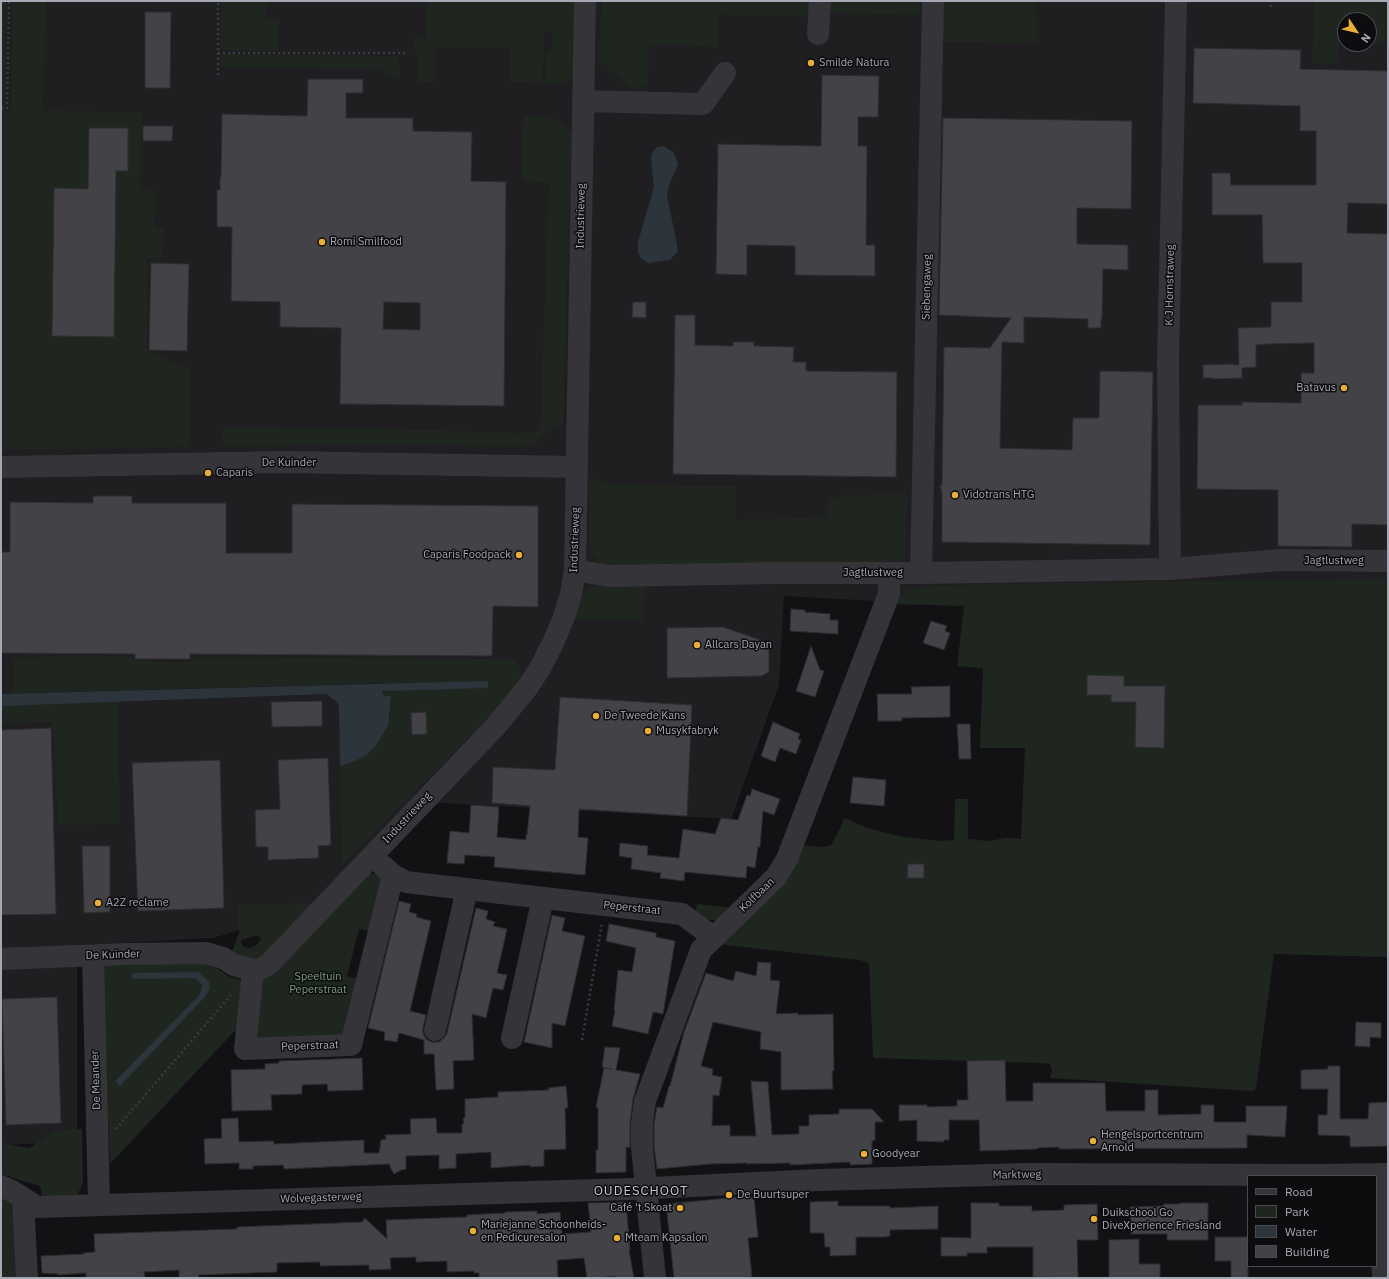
<!DOCTYPE html>
<html>
<head>
<meta charset="utf-8">
<style>
  body { margin:0 }
  #map { position:relative; width:1389px; height:1279px; overflow:hidden; background:#121214; font-family:"IBM Plex Sans",sans-serif }
  canvas { display:block }
  .frame { position:absolute; inset:0; border:2px solid #a5a9b4; pointer-events:none }
  .legend { position:absolute; left:1247px; top:1175px; width:130px; height:92px; box-sizing:border-box; background:#0d0d0f; border:1px solid #4a4b51; margin:0; padding:5px 7px; list-style:none; font-size:12px; color:#a5a9b4 }
  .legend li { display:flex; align-items:center; gap:8px; height:20px }
  .legend b { width:20px; border:1px solid #4a4b51 }
  .north { position:absolute; left:1337px; top:12px; width:40px; height:40px; box-sizing:border-box; background:#0d0d0f; border:1px solid #4a4b51; border-radius:50%; rotate:125deg; font-size:11px; font-weight:700; line-height:16px; text-align:center; color:#a5a9b4 }
  .north::after { content:''; display:block; margin:auto; width:14px; height:18px; background:#e7af37; clip-path:polygon(50% 0,100% 100%,50% 72%,0 100%) }
</style>
</head>
<body>
<div id="map">
<canvas width="1389" height="1279"></canvas>
<div class="frame"></div>
<ul class="legend">
<li><b style="height:5px;background:#343439"></b>Road</li>
<li><b style="height:11px;background:#1f2620"></b>Park</li>
<li><b style="height:11px;background:#2d353c"></b>Water</li>
<li><b style="height:11px;background:#424247"></b>Building</li>
</ul>
<div class="north">N</div>
</div>
<script>
const context = document.querySelector('canvas').getContext('2d');
context.lineJoin = 'round';
function fill(path, color) {
  context.fillStyle = color;
  context.fill(path, 'evenodd');
}
function toPath(rows) {
  const path = new Path2D();
  for (const r of rows) {
    path.moveTo(r[0], r[1]);
    for (let i = 2; i < r.length; i += 2) path.lineTo(r[i], r[i + 1]);
  }
  return path;
}
function stroke(path, color, width, dash) {
  context.strokeStyle = color;
  context.lineWidth = width;
  context.lineCap = dash ? 'butt' : 'round';
  context.setLineDash(dash || []);
  context.stroke(path);
}
function write(font, color, halo, rows, align = 'center') {
  context.font = font + ' "IBM Plex Sans",sans-serif';
  context.lineWidth = 3;
  context.setLineDash([]);
  context.textBaseline = 'middle';
  context.strokeStyle = halo;
  context.fillStyle = color;
  for (const [text, x, y, turn = 0] of rows) {
    context.save();
    context.translate(x, y);
    context.rotate((+turn || 0) * Math.PI / 180);
    context.textAlign = isNaN(turn) ? turn : align;
    if (halo) context.strokeText(text, 0, 0);
    context.fillText(text, 0, 0);
    context.restore();
  }
}
fill(toPath([
  [1,1,1388,1,1388,597,1055,611,784,596,779,685,731,819,424,802,318,906,213,938,77,945,77,1142,1,1145],
  [1345,20,1369,20,1369,44,1345,44]
]), '#1f1e21');
fill(toPath([
  [1,1,6,1,5,112,11,112,12,1,46,1,43,110,142,113,140,190,156,191,155,229,164,228,163,258,148,259,147,352,190,368,191,447,1,450],
  [221,1,266,1,265,19,279,19,278,51,220,50],
  [427,1,576,1,575,75,565,84,545,84,546,51,552,51,552,32,544,31,543,83,509,82,509,47,436,47,436,82,417,82,417,52,414,51,415,38,426,39],
  [602,1,813,1,813,15,779,16,718,15,718,47,678,45,649,46,648,85,635,90,598,60],
  [828,1,921,1,920,15,828,13],
  [941,1,1036,1,1037,43,941,42],
  [1314,1,1388,1,1388,42,1369,41,1369,20,1345,20,1345,41,1340,41,1337,63,1312,64],
  [220,54,399,56,400,77,394,77,378,69,220,67],
  [523,116,552,117,572,132,563,425,550,430,532,446,381,445,227,446,223,443,223,427,442,430,447,431,517,433,540,431,549,183,522,181],
  [589,478,611,485,736,486,736,520,827,517,828,503,833,498,843,495,908,494,905,561,714,567,622,568,602,564,593,556,589,548],
  [1388,579,1388,957,1274,954,1256,1089,1252,1091,1050,1078,1052,1070,1050,1064,1040,1063,873,1058,869,963,860,960,717,944,798,845,824,847,831,845,841,827,844,818,870,829,903,837,941,841,954,840,955,799,968,799,968,839,988,841,1006,838,1021,839,1025,748,980,748,983,668,957,666,964,606,894,604,899,596,906,591,920,587,984,584],
  [599,585,645,585,643,620,573,619,581,596,589,588],
  [132,656,133,661,193,662,193,657,510,659,516,661,520,669,520,681,515,691,341,866,340,766,355,761,391,695,385,697,383,696,383,691,389,690,386,683,13,693,13,657],
  [118,701,120,824,58,825,53,722,1,723,1,706],
  [367,873,378,875,384,881,374,932,359,929,347,976,363,980,348,1039,249,1044,255,981,266,979,274,972],
  [318,903,261,959,248,962,231,954,239,933,237,905],
  [256,935,261,938,257,945,249,948,242,946,241,940],
  [697,904,734,908,726,917,715,920,707,920,695,915],
  [93,956,205,960,228,976,247,982,243,1022,110,1164,103,991],
  [195,978,210,989,205,997,120,1085,115,1081,200,994,202,984],
  [82,1129,83,1184,77,1195,42,1197,40,1186,1,1174,1,1143,29,1148,54,1131],
  [1,1194,14,1200,21,1278,1,1278]
]), '#1f2620');
fill(toPath([
  [664,146,674,153,678,164,669,185,667,195,677,245,677,252,670,260,648,263,641,258,638,252,638,242,654,187,651,159,652,153,657,147],
  [488,681,488,688,383,691,382,693,385,697,391,695,388,726,376,745,367,755,355,761,340,766,339,706,336,701,326,694,1,706,1,694],
  [198,972,209,982,210,989,205,997,120,1086,115,1081,200,994,202,985,195,978,132,979,132,973]
]), '#2d353c');
const building = toPath([
  [145,12,171,12,170,88,145,88,145,12],
  [1194,48,1301,50,1300,69,1388,71,1388,204,1348,203,1347,233,1388,234,1388,525,1352,524,1352,547,1278,546,1278,490,1197,489,1198,405,1242,405,1242,402,1301,403,1301,373,1314,373,1314,343,1268,344,1256,345,1256,367,1242,368,1242,378,1213,379,1213,378,1203,378,1203,365,1234,364,1234,365,1239,365,1238,328,1271,327,1271,302,1302,302,1302,263,1263,263,1262,215,1212,215,1212,173,1230,173,1231,185,1316,185,1316,131,1300,131,1300,106,1193,103,1194,48],
  [822,75,879,76,878,117,858,117,858,146,867,146,866,245,875,245,875,276,795,275,795,246,747,245,747,275,716,274,718,144,821,146,822,75],
  [308,79,363,79,363,93,346,93,346,118,413,118,413,131,472,132,471,181,506,182,504,406,340,404,341,328,280,327,280,302,231,301,232,227,217,227,217,190,220,190,220,177,221,177,222,114,307,116,308,79],
  [384,302,420,303,420,330,383,329,384,302],
  [943,118,1132,121,1131,209,1077,208,1077,244,1128,245,1128,270,1103,269,1102,319,1101,319,1101,328,1088,328,1088,319,1024,317,1024,343,1002,342,1000,448,1072,450,1073,418,1099,418,1100,371,1153,372,1150,545,942,542,942,493,940,485,942,485,944,347,990,348,1011,318,939,315,943,118],
  [143,126,173,126,172,141,143,141,143,126],
  [89,128,128,128,128,171,116,171,114,337,52,336,54,188,88,189,89,128],
  [151,263,189,264,187,351,149,350,151,263],
  [633,302,646,302,646,318,632,317,633,302],
  [675,315,695,315,695,345,733,346,733,342,754,342,754,346,794,347,793,362,806,362,806,371,897,372,896,477,673,474,675,315],
  [93,496,132,496,132,503,226,503,226,553,292,553,292,504,538,506,538,607,493,606,492,656,190,654,190,659,135,659,135,654,1,653,1,552,10,552,10,502,93,503,93,496],
  [791,609,805,610,805,612,830,614,830,620,838,620,838,634,790,631,791,609],
  [931,621,947,626,945,631,950,633,944,650,923,643,931,621],
  [723,627,769,643,769,672,761,676,667,678,667,628,723,627],
  [811,646,820,670,824,671,815,697,796,691,811,646],
  [1087,675,1124,676,1124,686,1165,686,1164,748,1135,747,1136,702,1111,702,1111,695,1087,695,1087,675],
  [950,686,950,717,902,718,902,721,878,721,877,694,912,694,911,687,950,686],
  [560,697,692,705,687,816,579,809,578,837,588,838,585,875,494,867,495,857,465,855,464,864,447,863,450,831,469,833,471,805,499,807,497,837,526,840,526,834,527,835,530,806,492,803,493,767,555,770,560,697],
  [322,701,322,726,272,727,271,702,322,701],
  [426,712,427,734,412,735,411,713,426,712],
  [773,722,800,734,798,739,801,740,796,754,780,748,775,762,761,756,773,722],
  [957,724,970,724,971,759,959,759,957,724],
  [51,728,56,914,1,915,1,730,51,728],
  [328,758,331,845,318,846,319,858,268,860,268,847,256,847,255,810,280,809,278,760,328,758],
  [220,760,224,908,138,911,132,763,220,760],
  [853,777,886,780,884,806,850,803,853,777],
  [752,789,780,799,774,815,763,811,760,847,758,847,755,868,747,866,746,878,685,872,684,881,660,878,661,873,631,869,632,858,619,856,620,843,648,846,647,855,679,858,683,829,715,834,721,818,738,820,747,795,750,796,752,789],
  [82,846,110,846,110,912,84,913,82,846],
  [908,864,924,864,924,878,907,878,908,864],
  [399,901,411,904,409,912,417,914,416,917,431,921,410,1011,426,1015,423,1027,423,1033,426,1039,432,1042,439,1042,444,1038,447,1033,476,908,488,911,486,919,495,922,493,926,507,929,497,973,507,975,503,990,493,988,486,1018,472,1014,474,1060,453,1061,454,1089,436,1090,434,1054,424,1054,424,1040,399,1033,397,1042,384,1040,385,1032,368,1028,399,901],
  [552,915,565,918,562,931,585,936,565,1026,552,1023,552,1048,524,1042,552,915],
  [609,924,656,933,656,937,675,941,663,1014,653,1012,648,1034,612,1026,615,1011,614,1011,618,970,632,972,636,948,606,941,609,924],
  [758,962,771,963,770,980,780,981,776,1014,798,1013,798,1015,833,1014,834,1071,832,1071,833,1089,781,1090,781,1052,760,1049,761,1032,713,1022,701,1066,713,1069,712,1075,722,1077,719,1096,713,1095,712,1126,730,1125,730,1136,756,1136,751,1081,768,1082,772,1135,799,1134,799,1126,809,1126,809,1115,839,1114,839,1109,872,1109,884,1122,875,1122,875,1140,872,1141,872,1164,850,1165,850,1162,790,1165,790,1163,747,1164,747,1163,710,1164,657,1169,654,1146,654,1124,657,1107,663,1108,669,1086,670,1086,684,1032,706,973,733,981,736,971,756,976,758,962],
  [57,997,61,1123,6,1125,2,999,57,997],
  [1356,1022,1381,1023,1381,1038,1370,1037,1370,1047,1355,1046,1356,1022],
  [605,1047,620,1048,616,1070,640,1074,633,1099,630,1123,630,1148,626,1147,626,1172,596,1173,596,1150,598,1150,598,1108,596,1107,604,1068,612,1069,602,1067,605,1047],
  [362,1058,363,1090,328,1091,327,1084,302,1085,302,1094,271,1095,272,1110,232,1111,231,1070,265,1069,265,1064,279,1063,279,1061,362,1058],
  [1005,1060,1006,1101,1033,1101,1033,1083,1105,1083,1106,1111,1145,1111,1145,1090,1158,1090,1158,1115,1201,1114,1201,1105,1214,1105,1214,1122,1246,1122,1246,1106,1287,1106,1285,1137,1247,1135,1247,1148,1059,1149,1059,1147,1037,1148,1037,1149,980,1151,979,1120,949,1120,949,1140,944,1140,944,1142,917,1141,917,1120,899,1121,899,1105,927,1105,927,1107,957,1106,957,1100,968,1100,967,1061,1005,1060],
  [1328,1066,1340,1066,1340,1119,1368,1119,1369,1103,1388,1102,1388,1146,1350,1147,1350,1136,1318,1135,1318,1115,1327,1115,1328,1089,1301,1089,1301,1070,1328,1069,1328,1066],
  [566,1086,568,1108,565,1108,566,1149,544,1150,544,1166,530,1167,530,1165,491,1168,491,1152,456,1154,456,1168,439,1169,439,1155,406,1156,406,1169,401,1170,394,1174,390,1167,390,1164,284,1169,283,1165,253,1166,253,1169,239,1169,239,1163,205,1164,204,1139,222,1138,221,1119,238,1118,239,1142,273,1141,274,1144,364,1140,364,1153,379,1153,381,1140,386,1139,385,1135,411,1134,410,1119,436,1118,437,1133,462,1133,462,1124,464,1124,463,1118,465,1118,465,1099,498,1097,498,1092,549,1090,548,1088,566,1086],
  [739,1197,754,1197,758,1237,748,1238,752,1277,735,1278,674,1278,666,1204,739,1197],
  [838,1201,838,1206,890,1206,890,1208,938,1206,938,1229,890,1230,890,1236,885,1237,856,1237,856,1255,830,1256,830,1247,825,1247,824,1233,810,1233,810,1202,838,1201],
  [626,1202,630,1250,629,1250,634,1278,616,1278,615,1276,599,1278,587,1278,584,1258,557,1260,558,1278,479,1278,479,1273,474,1273,474,1271,447,1272,447,1261,416,1262,416,1257,390,1258,391,1269,369,1270,369,1265,320,1266,320,1262,277,1263,277,1272,198,1275,199,1278,179,1278,179,1270,144,1272,145,1278,86,1278,86,1273,58,1275,58,1274,42,1273,41,1256,84,1254,84,1253,95,1252,94,1234,237,1229,237,1227,362,1222,365,1218,387,1239,386,1220,467,1217,467,1215,505,1213,505,1212,537,1211,537,1214,560,1212,562,1234,591,1232,588,1203,626,1202],
  [971,1203,999,1203,999,1206,1032,1206,1032,1211,1064,1210,1064,1205,1097,1204,1098,1240,1077,1240,1078,1278,1033,1277,1033,1247,987,1247,987,1253,967,1253,967,1256,941,1256,941,1237,971,1238,971,1203],
  [1180,1203,1208,1203,1208,1240,1167,1240,1167,1234,1131,1234,1130,1207,1163,1206,1164,1204,1180,1204,1180,1203],
  [1215,1237,1248,1237,1248,1278,1231,1278,1231,1261,1215,1261,1215,1237],
  [1139,1239,1139,1264,1160,1264,1160,1278,1109,1278,1109,1240,1139,1239]
]);
fill(building, '#424247');
stroke(building, '#2d2d30', 1);
stroke(toPath([
  [1271,7,1272,1],
  [218,53,406,53],
  [218,75,218,1],
  [1,108,7,108,9,1],
  [582,1040,602,923],
  [116,1129,231,995]
]), '#3a3b40', 2.5, [2, 3]);
stroke(toPath([
  [818,34,820,1],
  [583,101,703,104,725,73],
  [1,467,285,462,577,467],
  [1170,569,1168,363,1176,1],
  [575,570,609,576,777,573,921,573,1170,569,1280,560,1388,561],
  [921,573,933,1],
  [383,866,393,875,406,882,682,914,713,937],
  [93,956,99,1204],
  [1,959,125,954,206,953,223,958,234,965,253,970,261,969,269,964,495,727,527,688,539,670,553,643,564,617,571,594,575,570,585,1],
  [253,970,245,1049,351,1045,393,875],
  [435,1030,467,889],
  [512,1038,543,898],
  [1378,1174,1383,1278],
  [1,1186,12,1191,37,1207,630,1189,819,1180,1025,1174,1318,1175,1388,1174],
  [23,1199,27,1278],
  [655,1278,642,1147,642,1123,645,1101,701,950,776,877,787,859,889,594,889,573]
]), '#343439', 22);
for (const [x, y, r, color] of [
  [811,63,4,"#e7af37"],
  [322,242,4,"#e7af37"],
  [1344,388,4,"#e7af37"],
  [208,473,4,"#e7af37"],
  [955,495,4,"#e7af37"],
  [519,555,4,"#e7af37"],
  [697,645,4,"#e7af37"],
  [596,716,4,"#e7af37"],
  [648,731,4,"#e7af37"],
  [98,903,4,"#e7af37"],
  [1093,1141,4,"#e7af37"],
  [864,1154,4,"#e7af37"],
  [729,1195,4,"#e7af37"],
  [680,1208,4,"#e7af37"],
  [1094,1219,4,"#e7af37"],
  [473,1231,4,"#e7af37"],
  [617,1238,4,"#e7af37"]
]) {
  const dot = new Path2D();
  dot.arc(x, y, r, 0, 2 * Math.PI);
  context.fillStyle = color;
  context.fill(dot);
  stroke(dot, '#0d0d0f', 1.5);
}
write('11px', '#a5a9b4', '#0d0d0f', [
  ["Smilde Natura",819,63],
  ["Romi Smilfood",330,242],
  ["Batavus",1336,388,"right"],
  ["Caparis",216,473],
  ["Vidotrans HTG",963,495],
  ["Caparis Foodpack",511,555,"right"],
  ["Allcars Dayan",705,645],
  ["De Tweede Kans",604,716],
  ["Musykfabryk",656,731],
  ["A2Z reclame",106,903],
  ["Hengelsportcentrum",1101,1135],
  ["Arnold",1101,1148],
  ["Goodyear",872,1154],
  ["De Buurtsuper",737,1195],
  ["Café 't Skoat",672,1208,"right"],
  ["Duikschool Go",1102,1213],
  ["DiveXperience Friesland",1102,1226],
  ["Mariejanne Schoonheids-",481,1225],
  ["en Pedicuresalon",481,1238],
  ["Mteam Kapsalon",625,1238]
], 'left');
write('11px', '#a5a9b4', '#0d0d0f', [
  ["Industrieweg",581,216,-89],
  ["K J Hornstraweg",1170,285,-89],
  ["Siebengaweg",927,287,-89],
  ["De Kuinder",289,463],
  ["Industrieweg",575,540,-88],
  ["Jagtlustweg",1334,561],
  ["Jagtlustweg",873,573],
  ["Industrieweg",407,818,-47],
  ["Kolfbaan",757,895,-44],
  ["Peperstraat",632,908,6],
  ["De Kuinder",113,955,-2],
  ["Peperstraat",310,1046,-2],
  ["De Meander",96,1080,-92],
  ["Marktweg",1017,1175,-1],
  ["Wolvegasterweg",321,1198,-2]
]);
write('11px', '#7c9e7f', '#0d0d0f', [
  ["Speeltuin",318,977],
  ["Peperstraat",318,990]
]);
context.letterSpacing = '1px';
write('13px', '#c5c8d0', '#0d0d0f', [
  ["OUDESCHOOT",641,1191]
]);
context.letterSpacing = '0px';
</script>
</body>
</html>
